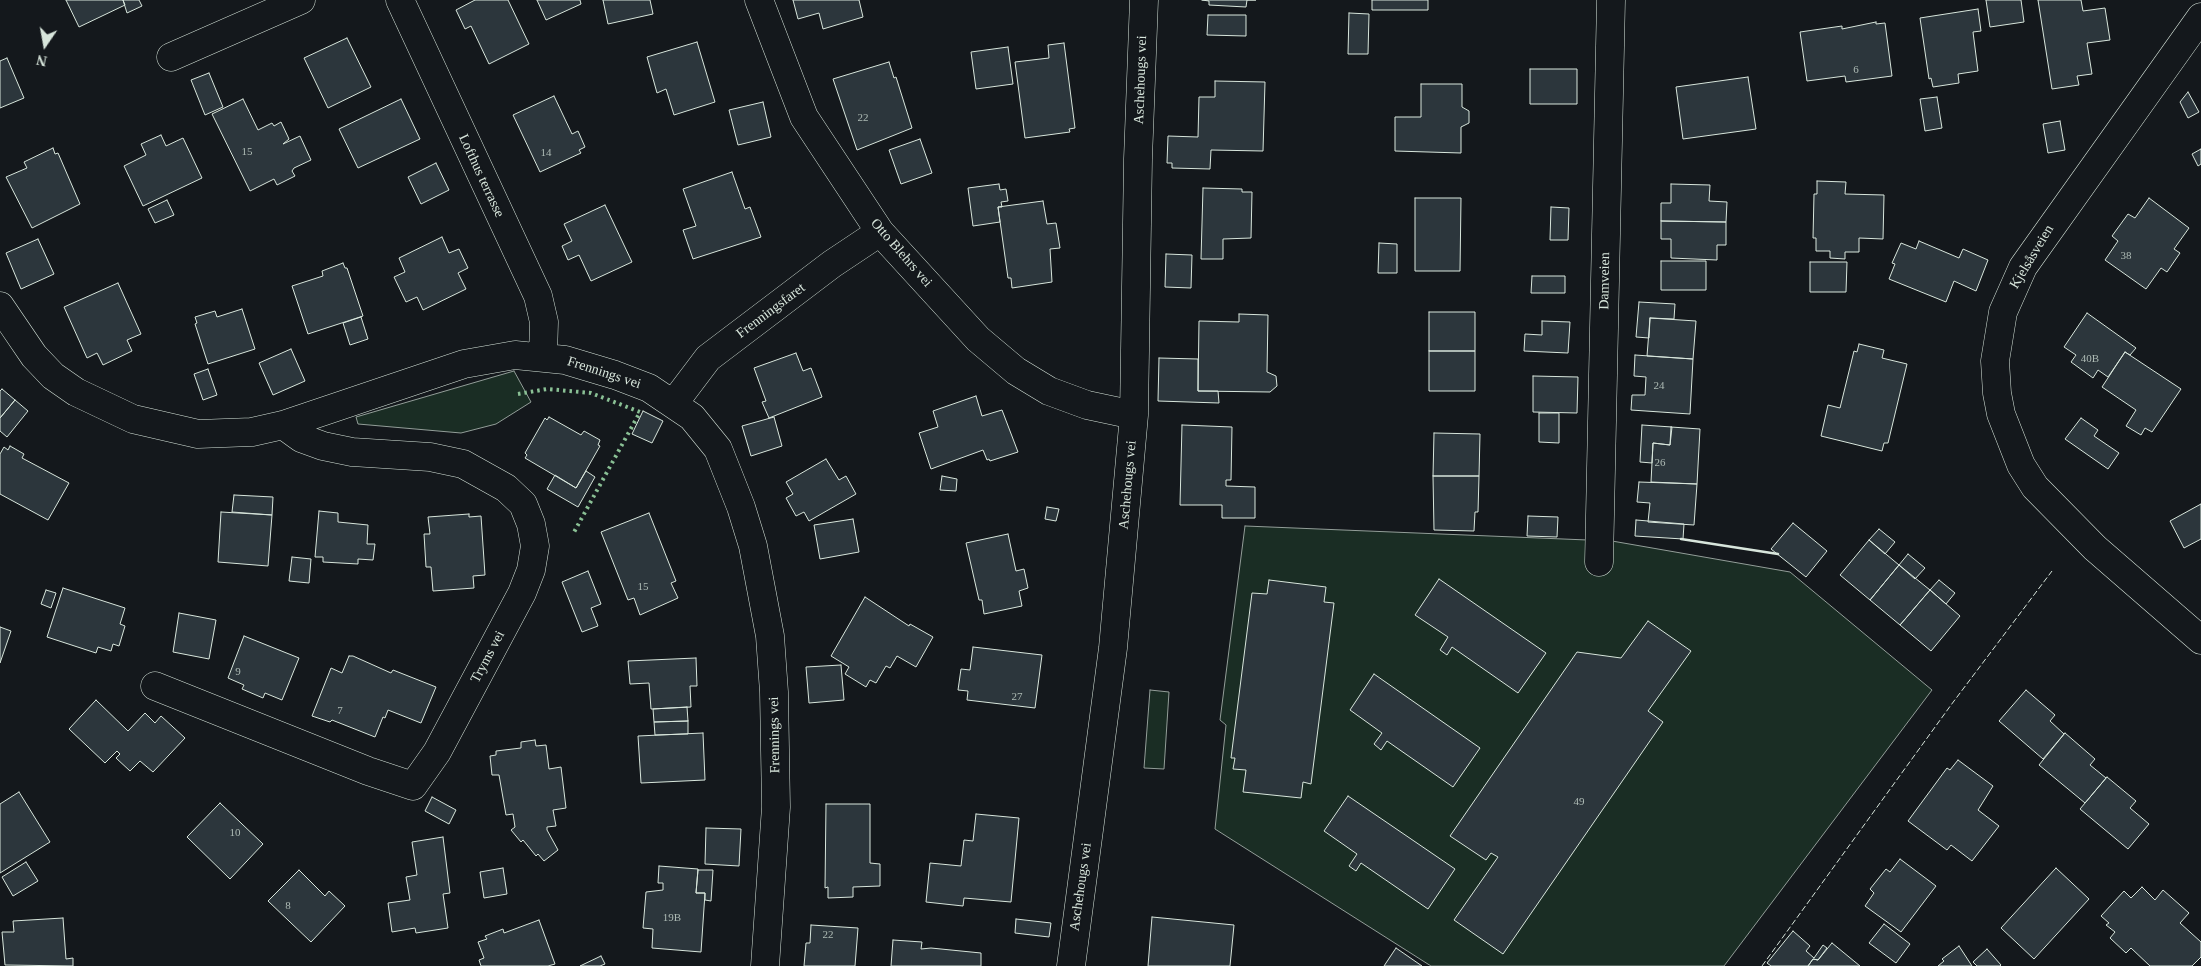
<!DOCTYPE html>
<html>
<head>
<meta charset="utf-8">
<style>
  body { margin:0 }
  #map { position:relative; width:2201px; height:966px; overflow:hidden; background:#14181c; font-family:Georgia,serif }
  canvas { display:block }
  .north { position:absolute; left:20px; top:20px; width:50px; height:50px; -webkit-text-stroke:4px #14181c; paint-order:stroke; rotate:192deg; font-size:14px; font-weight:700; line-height:20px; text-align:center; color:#d8e6dc }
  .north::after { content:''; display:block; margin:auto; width:18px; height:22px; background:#d8e6dc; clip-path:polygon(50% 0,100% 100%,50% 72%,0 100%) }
</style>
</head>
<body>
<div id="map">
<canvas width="2201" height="966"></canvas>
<div class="north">N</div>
</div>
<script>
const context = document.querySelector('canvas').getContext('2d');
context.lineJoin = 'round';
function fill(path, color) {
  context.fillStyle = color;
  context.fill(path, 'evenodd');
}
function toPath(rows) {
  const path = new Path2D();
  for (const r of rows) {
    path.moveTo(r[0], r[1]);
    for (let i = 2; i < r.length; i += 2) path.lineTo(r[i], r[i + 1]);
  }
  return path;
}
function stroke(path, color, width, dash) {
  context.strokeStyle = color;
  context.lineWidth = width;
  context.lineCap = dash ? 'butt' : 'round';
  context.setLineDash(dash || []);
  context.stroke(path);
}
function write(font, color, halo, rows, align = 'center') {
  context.font = font + ' Georgia,serif';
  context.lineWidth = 4;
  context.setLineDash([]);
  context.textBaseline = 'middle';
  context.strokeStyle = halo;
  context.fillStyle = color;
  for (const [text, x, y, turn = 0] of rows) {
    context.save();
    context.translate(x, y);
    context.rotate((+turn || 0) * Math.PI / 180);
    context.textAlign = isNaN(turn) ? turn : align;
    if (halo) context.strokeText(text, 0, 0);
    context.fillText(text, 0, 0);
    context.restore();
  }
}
const green = toPath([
  [514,371,531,402,496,424,461,433,358,424,356,417,514,371],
  [1245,526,1612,541,1790,572,1932,690,1724,966,1431,966,1215,829,1226,725,1220,720,1245,526],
  [1150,690,1169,692,1164,769,1144,768,1150,690]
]);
fill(green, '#1a2d24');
stroke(green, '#939e99', 1);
const building = toPath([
  [66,0,123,0,125,5,79,27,66,0],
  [123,0,139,0,142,6,127,13,123,0],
  [475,0,508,0,529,44,489,64,471,26,465,29,456,10,475,0],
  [537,0,580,0,581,4,546,20,537,0],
  [603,0,650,0,653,14,608,24,603,0],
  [793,0,859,0,863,17,823,29,819,13,798,19,793,0],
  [1202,0,1256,0,1247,0,1246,7,1209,5,1209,1,1202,0],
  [1372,0,1428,0,1428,10,1372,10,1372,0],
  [1986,0,2021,0,2024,22,1990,27,1986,0],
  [2038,0,2081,0,2083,11,2105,8,2110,40,2087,43,2092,74,2077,76,2079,85,2052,89,2038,0],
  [1978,9,1981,31,1973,32,1978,71,1958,74,1959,83,1933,87,1931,78,1929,79,1920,18,1978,9],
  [1349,13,1369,14,1368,54,1348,54,1349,13],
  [1208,15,1246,15,1246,36,1207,35,1208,15],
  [1876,22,1876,24,1885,23,1892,76,1846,82,1845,76,1807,81,1800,32,1842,26,1842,29,1876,22],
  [347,38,371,87,328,108,304,58,347,38],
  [697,42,715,102,674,115,666,89,657,93,647,57,697,42],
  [1064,43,1075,128,1069,129,1070,132,1025,138,1015,62,1049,58,1048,45,1064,43],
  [1008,47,1013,84,976,89,971,52,1008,47],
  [7,58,24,98,0,108,0,61,7,58],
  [889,62,894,78,896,77,912,128,857,150,833,79,889,62],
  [1530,69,1577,69,1577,104,1530,104,1530,69],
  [209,73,223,107,205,115,191,80,209,73],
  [1748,77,1756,129,1683,139,1676,87,1748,77],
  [1215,81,1265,82,1263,151,1211,150,1210,169,1172,168,1172,163,1167,163,1168,136,1198,137,1199,97,1215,97,1215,81],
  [1421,84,1462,84,1462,107,1469,111,1469,123,1461,127,1461,153,1395,151,1395,117,1421,117,1421,84],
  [2188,92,2199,112,2188,118,2180,102,2188,92],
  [554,96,572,134,578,131,585,147,579,150,581,153,540,172,513,115,554,96],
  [1937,97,1942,128,1925,131,1920,99,1937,97],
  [243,99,258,130,272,123,274,126,281,122,289,139,283,144,300,136,311,160,294,168,292,171,295,176,277,185,274,179,250,191,212,114,243,99],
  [401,99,420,139,358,168,339,129,401,99],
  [763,102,771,137,738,145,729,110,763,102],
  [2060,121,2065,150,2048,153,2043,124,2060,121],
  [161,135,166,146,183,138,202,178,143,206,124,166,146,155,141,144,161,135],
  [920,139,932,173,901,184,889,150,920,139],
  [53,148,55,154,58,153,80,204,32,228,6,177,27,168,24,162,53,148],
  [2201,149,2201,164,2198,166,2192,154,2201,149],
  [436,163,449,190,421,204,408,177,436,163],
  [732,172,745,209,750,207,761,237,693,259,683,230,696,226,683,189,732,172],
  [1817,181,1846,182,1845,194,1884,195,1883,239,1859,238,1859,252,1845,252,1845,259,1830,258,1830,251,1816,251,1816,238,1813,238,1814,194,1817,194,1817,181],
  [999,184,1000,190,1006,189,1008,201,1001,202,1002,207,998,207,1000,222,973,226,968,188,999,184],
  [1671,184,1710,185,1709,201,1727,202,1726,222,1661,221,1661,203,1671,203,1671,184],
  [1203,188,1242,189,1242,192,1252,192,1251,238,1223,239,1223,259,1201,259,1203,188],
  [1415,198,1461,198,1460,271,1415,271,1415,198],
  [2149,198,2189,228,2174,249,2180,253,2167,272,2161,268,2146,289,2105,260,2118,241,2112,236,2128,214,2135,218,2149,198],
  [167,200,174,215,155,223,148,209,167,200],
  [1043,201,1047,224,1056,223,1060,248,1050,249,1052,282,1012,288,1011,278,1008,278,998,207,1043,201],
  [605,205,632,262,591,281,579,255,568,260,562,246,572,241,564,224,605,205],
  [1551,207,1569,208,1568,240,1550,240,1551,207],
  [1661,221,1726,222,1726,245,1717,245,1717,260,1671,258,1671,239,1661,239,1661,221],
  [442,237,449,253,459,249,468,268,458,273,466,289,423,310,417,297,406,302,394,277,405,272,399,258,442,237],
  [38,239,54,274,21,289,6,253,38,239],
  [1919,241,1959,258,1963,249,1988,260,1976,291,1954,281,1946,302,1889,279,1895,264,1892,263,1901,243,1916,249,1919,241],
  [1379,243,1397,244,1397,273,1378,273,1379,243],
  [1166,254,1192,255,1191,288,1165,287,1166,254],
  [1661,261,1706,261,1706,290,1661,290,1661,261],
  [1810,262,1847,262,1846,292,1810,292,1810,262],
  [343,263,345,268,347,268,363,316,308,334,292,286,323,276,322,271,343,263],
  [1532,276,1565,276,1565,293,1531,293,1532,276],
  [118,283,141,334,127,340,132,351,103,365,97,353,87,358,64,307,118,283],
  [1639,302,1675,304,1674,319,1650,318,1649,338,1636,337,1639,302],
  [242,309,255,349,208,364,195,324,197,323,195,317,215,311,217,317,242,309],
  [1429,312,1475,312,1475,351,1429,351,1429,312],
  [2087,313,2136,348,2130,355,2125,352,2108,377,2098,370,2093,378,2071,362,2076,355,2064,347,2087,313],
  [1239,314,1268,315,1267,372,1276,376,1277,386,1270,392,1198,391,1199,321,1239,322,1239,314],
  [361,317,368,339,350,345,343,323,361,317],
  [1650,318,1696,321,1693,359,1647,356,1650,318],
  [1542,321,1570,322,1568,353,1524,351,1525,334,1542,335,1542,321],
  [1859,344,1884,350,1882,358,1907,364,1888,443,1884,443,1882,451,1821,436,1828,405,1840,408,1854,351,1857,352,1859,344],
  [291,349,305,381,273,395,259,363,291,349],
  [1429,351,1475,351,1475,391,1429,391,1429,351],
  [2125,352,2181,389,2152,432,2145,428,2141,435,2126,426,2136,410,2102,387,2125,352],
  [796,353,803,371,811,368,822,397,769,418,762,402,766,401,754,368,796,353],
  [1635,355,1693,359,1690,414,1631,410,1632,395,1645,395,1646,377,1634,376,1635,355],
  [1159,358,1198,359,1198,391,1218,391,1219,403,1158,401,1159,358],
  [208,369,217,395,203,400,194,374,208,369],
  [1533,376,1578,377,1577,413,1533,412,1533,376],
  [2,389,15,400,0,418,0,391,2,389],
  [976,396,982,416,1002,410,1018,452,990,461,989,459,987,460,983,450,931,469,919,433,938,427,933,411,976,396],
  [15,400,28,411,7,437,0,431,0,418,15,400],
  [643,411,663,421,652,443,632,434,643,411],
  [1539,413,1559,413,1559,443,1539,442,1539,413],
  [549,417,581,435,584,431,600,440,598,445,600,446,576,488,525,458,527,455,525,453,545,418,547,420,549,417],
  [774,417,782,446,751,456,742,426,774,417],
  [2081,418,2098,430,2094,436,2119,453,2108,469,2065,439,2081,418],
  [1182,425,1232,427,1231,480,1226,480,1226,486,1255,487,1255,518,1222,518,1222,505,1180,505,1182,425],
  [1642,425,1672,427,1670,445,1653,443,1652,463,1640,462,1642,425],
  [1671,427,1700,429,1697,484,1651,482,1653,443,1670,445,1671,427],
  [1434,433,1480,434,1479,476,1433,476,1434,433],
  [10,446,24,454,22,458,69,483,48,520,0,494,0,454,4,447,8,450,10,446],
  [826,459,839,480,846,476,856,494,809,521,804,512,796,516,786,498,793,494,786,482,826,459],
  [586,471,595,477,578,507,547,489,555,475,576,488,586,471],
  [942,476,957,479,956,491,940,490,942,476],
  [1433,476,1479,476,1478,512,1475,512,1474,531,1434,530,1433,476],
  [1639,482,1697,484,1694,525,1648,522,1650,503,1637,502,1639,482],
  [234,495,273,497,272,515,232,512,234,495],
  [2201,504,2201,539,2184,548,2170,521,2201,504],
  [1047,507,1059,509,1056,521,1045,519,1047,507],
  [319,511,338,513,338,522,368,525,367,544,375,544,373,560,358,559,358,564,323,562,323,557,315,557,319,511],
  [221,512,272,515,268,566,218,562,221,512],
  [649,513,676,581,671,583,678,598,640,615,634,598,628,600,601,532,649,513],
  [469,514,469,517,481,516,485,575,473,576,474,588,433,591,431,567,426,567,424,534,430,534,428,517,469,514],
  [1528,516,1558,517,1557,537,1527,536,1528,516],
  [853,519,859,552,820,559,814,525,853,519],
  [1636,520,1684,524,1683,539,1635,536,1636,520],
  [1793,523,1827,551,1806,577,1771,549,1793,523],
  [1879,529,1895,542,1885,554,1869,540,1879,529],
  [1008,534,1016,571,1024,569,1028,588,1019,591,1022,606,984,614,982,600,979,600,966,543,1008,534],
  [1869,540,1899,565,1870,600,1840,575,1869,540],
  [1908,554,1925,568,1915,579,1899,565,1908,554],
  [292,557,311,559,309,583,289,581,292,557],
  [1899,565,1930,590,1900,625,1870,600,1899,565],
  [588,571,601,604,591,608,598,626,582,632,562,582,588,571],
  [1439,579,1546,653,1518,693,1452,647,1447,655,1440,650,1448,637,1415,615,1439,579],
  [1269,580,1326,587,1324,602,1334,603,1311,784,1303,782,1301,798,1243,792,1246,770,1233,769,1235,758,1231,758,1252,593,1267,594,1269,580],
  [1939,580,1955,593,1946,604,1930,590,1939,580],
  [63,588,125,608,120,624,125,626,119,646,113,644,111,651,98,647,96,653,47,637,63,588],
  [46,590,56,593,51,608,41,604,46,590],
  [1930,590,1960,616,1931,651,1900,625,1930,590],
  [865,597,909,626,910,624,933,637,916,667,897,656,890,668,886,666,876,683,870,680,866,687,845,674,849,667,831,656,865,597],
  [179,613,216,620,209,659,173,652,179,613],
  [1648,621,1691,651,1648,711,1663,722,1503,954,1454,920,1498,857,1491,853,1486,860,1450,836,1577,652,1621,658,1648,621],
  [0,627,11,631,0,663,0,627],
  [244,636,299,658,282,700,265,693,263,698,242,689,244,685,228,678,244,636],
  [973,647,1042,655,1035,708,967,700,968,691,958,690,961,669,970,670,973,647],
  [349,656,353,656,391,673,393,670,436,687,421,723,388,710,385,718,383,717,375,737,332,720,330,722,312,716,331,668,342,673,349,656],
  [696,658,697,686,690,686,691,707,651,709,649,683,630,684,628,661,696,658],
  [841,665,844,700,809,703,806,667,841,665],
  [1374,674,1480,748,1453,787,1387,741,1381,750,1374,744,1382,733,1350,710,1374,674],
  [2026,690,2055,715,2050,721,2064,734,2043,759,1999,721,2026,690],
  [96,700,128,731,145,713,155,723,161,716,185,738,153,772,140,761,130,771,116,758,120,754,117,751,105,763,69,729,96,700],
  [687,707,688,721,654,722,653,709,687,707],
  [688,721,688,734,655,735,654,722,688,721],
  [703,733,705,780,641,783,638,736,703,733],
  [2065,733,2095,759,2090,765,2106,778,2085,803,2039,765,2065,733],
  [535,740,536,746,546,745,549,769,561,767,566,808,553,810,556,826,547,827,547,830,558,850,544,861,538,854,536,856,523,840,521,842,511,830,515,827,513,814,506,815,499,775,492,775,490,756,496,755,496,751,521,748,521,742,535,740],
  [1958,760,1993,786,1978,810,1999,826,1972,861,1951,845,1947,850,1908,821,1947,768,1950,770,1958,760],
  [2107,777,2136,801,2130,808,2149,824,2128,849,2080,809,2107,777],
  [19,792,50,842,0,873,0,804,19,792],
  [1348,796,1455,869,1428,909,1361,863,1356,871,1349,866,1357,854,1324,831,1348,796],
  [432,797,456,810,449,824,425,811,432,797],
  [220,803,263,844,230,879,187,837,220,803],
  [826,804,870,804,870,863,880,864,880,886,853,887,853,897,828,898,828,887,825,888,826,804],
  [976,814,1019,818,1011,902,964,898,963,906,926,902,930,863,961,866,964,840,973,841,976,814],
  [706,828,741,829,739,866,705,864,706,828],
  [443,837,450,893,443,894,448,928,416,933,415,928,392,932,388,903,410,900,406,877,417,875,412,842,443,837],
  [1900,859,1936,886,1901,932,1865,906,1874,893,1870,889,1886,869,1890,872,1900,859],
  [26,862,38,881,13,896,2,877,26,862],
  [659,866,698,869,696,893,705,893,701,952,652,948,653,929,643,928,646,892,663,890,663,883,658,883,659,866],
  [503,868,507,894,484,898,480,872,503,868],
  [2056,868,2089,899,2034,959,2001,928,2056,868],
  [299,870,325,896,329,891,345,906,311,942,268,901,299,870],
  [698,870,713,870,711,901,705,900,705,893,696,893,698,870],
  [2142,887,2155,900,2163,890,2189,913,2180,923,2201,942,2201,957,2192,966,2150,966,2131,948,2126,953,2110,938,2115,932,2106,925,2109,923,2101,916,2124,891,2131,898,2142,887],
  [1152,917,1234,925,1230,966,1148,966,1152,917],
  [63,918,66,959,73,958,73,966,5,965,2,932,14,932,13,921,63,918],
  [1016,919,1051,923,1049,937,1015,933,1016,919],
  [539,920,555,964,548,966,481,966,479,960,484,958,478,942,487,939,485,936,503,929,504,933,539,920],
  [1884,924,1910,944,1896,963,1869,943,1884,924],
  [811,925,858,928,855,966,804,966,806,943,810,943,811,925],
  [1793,931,1810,946,1806,951,1814,958,1823,945,1827,948,1818,960,1813,959,1808,966,1771,966,1767,963,1793,931],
  [893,940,922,942,921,949,931,948,981,953,981,966,891,966,893,940],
  [1832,943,1860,966,1808,966,1813,959,1818,960,1832,943],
  [1959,946,1972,966,1938,966,1944,961,1942,959,1959,946],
  [1396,948,1422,966,1384,966,1396,948],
  [1987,949,2001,965,2000,966,1977,966,1973,962,1987,949],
  [601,956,605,964,600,966,580,966,601,956]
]);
fill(building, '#2c363c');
stroke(building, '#d8e6dc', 1);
const minor = toPath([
  [400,0,538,296,544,322,543,356],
  [759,0,804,117,880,232,978,339,1016,371,1049,391,1087,405,1134,415],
  [171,57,301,0],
  [0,306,34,356,53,376,76,392,133,419,198,434,252,432,283,425,464,364,515,355,565,360,615,375,649,388,692,417,718,449,741,507,753,546,770,636,774,692,776,807,765,966],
  [674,403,708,358,832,264,880,232],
  [1599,562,1611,0],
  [155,686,368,771,413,786,437,752,522,593,531,570,535,546,531,524,523,504,506,488,463,464,430,457,352,452,323,446,301,438,283,425],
  [1071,966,1113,648,1134,415,1138,159,1144,0]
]);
const tertiary = toPath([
  [2201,17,2023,267,2003,312,1995,361,1997,393,2001,414,2021,465,2035,487,2095,548,2201,640]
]);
stroke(minor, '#d8e6dc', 29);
stroke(tertiary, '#d8e6dc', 29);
stroke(minor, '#14181c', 28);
stroke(tertiary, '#14181c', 28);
stroke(toPath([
  [518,394,547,389,591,393,640,412,573,534]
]), '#8ac095', 4, [2.5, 4]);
stroke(toPath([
  [1762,966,1951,705,2052,571]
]), '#d8e6dc', 1, [6, 2.5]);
stroke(toPath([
  [1681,539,1778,554]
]), '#d8e6dc', 2.5);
write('11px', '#adbab4', null, [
  ["6",1856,70],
  ["22",863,118],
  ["15",247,152],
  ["14",546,153],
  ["38",2126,256],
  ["40B",2090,359],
  ["24",1659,386],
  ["26",1660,463],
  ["15",643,587],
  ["9",238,672],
  ["27",1017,697],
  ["7",340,711],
  ["49",1579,802],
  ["10",235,833],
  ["8",288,906],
  ["19B",672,918],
  ["22",828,935]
]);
write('14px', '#d8e6dc', '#14181c', [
  ["Aschehougs vei",1141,80,-88],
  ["Lofthus terrasse",481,176,65],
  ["Otto Blehrs vei",901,253,49],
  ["Kjelsåsveien",2032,257,-59],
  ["Damveien",1605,281,-89],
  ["Frenningsfaret",771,311,-37],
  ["Frennings vei",604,373,18],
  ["Aschehougs vei",1128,485,-85],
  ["Tryms vei",488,657,-62],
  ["Frennings vei",775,735,-91],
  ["Aschehougs vei",1081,887,-82]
]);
</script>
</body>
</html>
